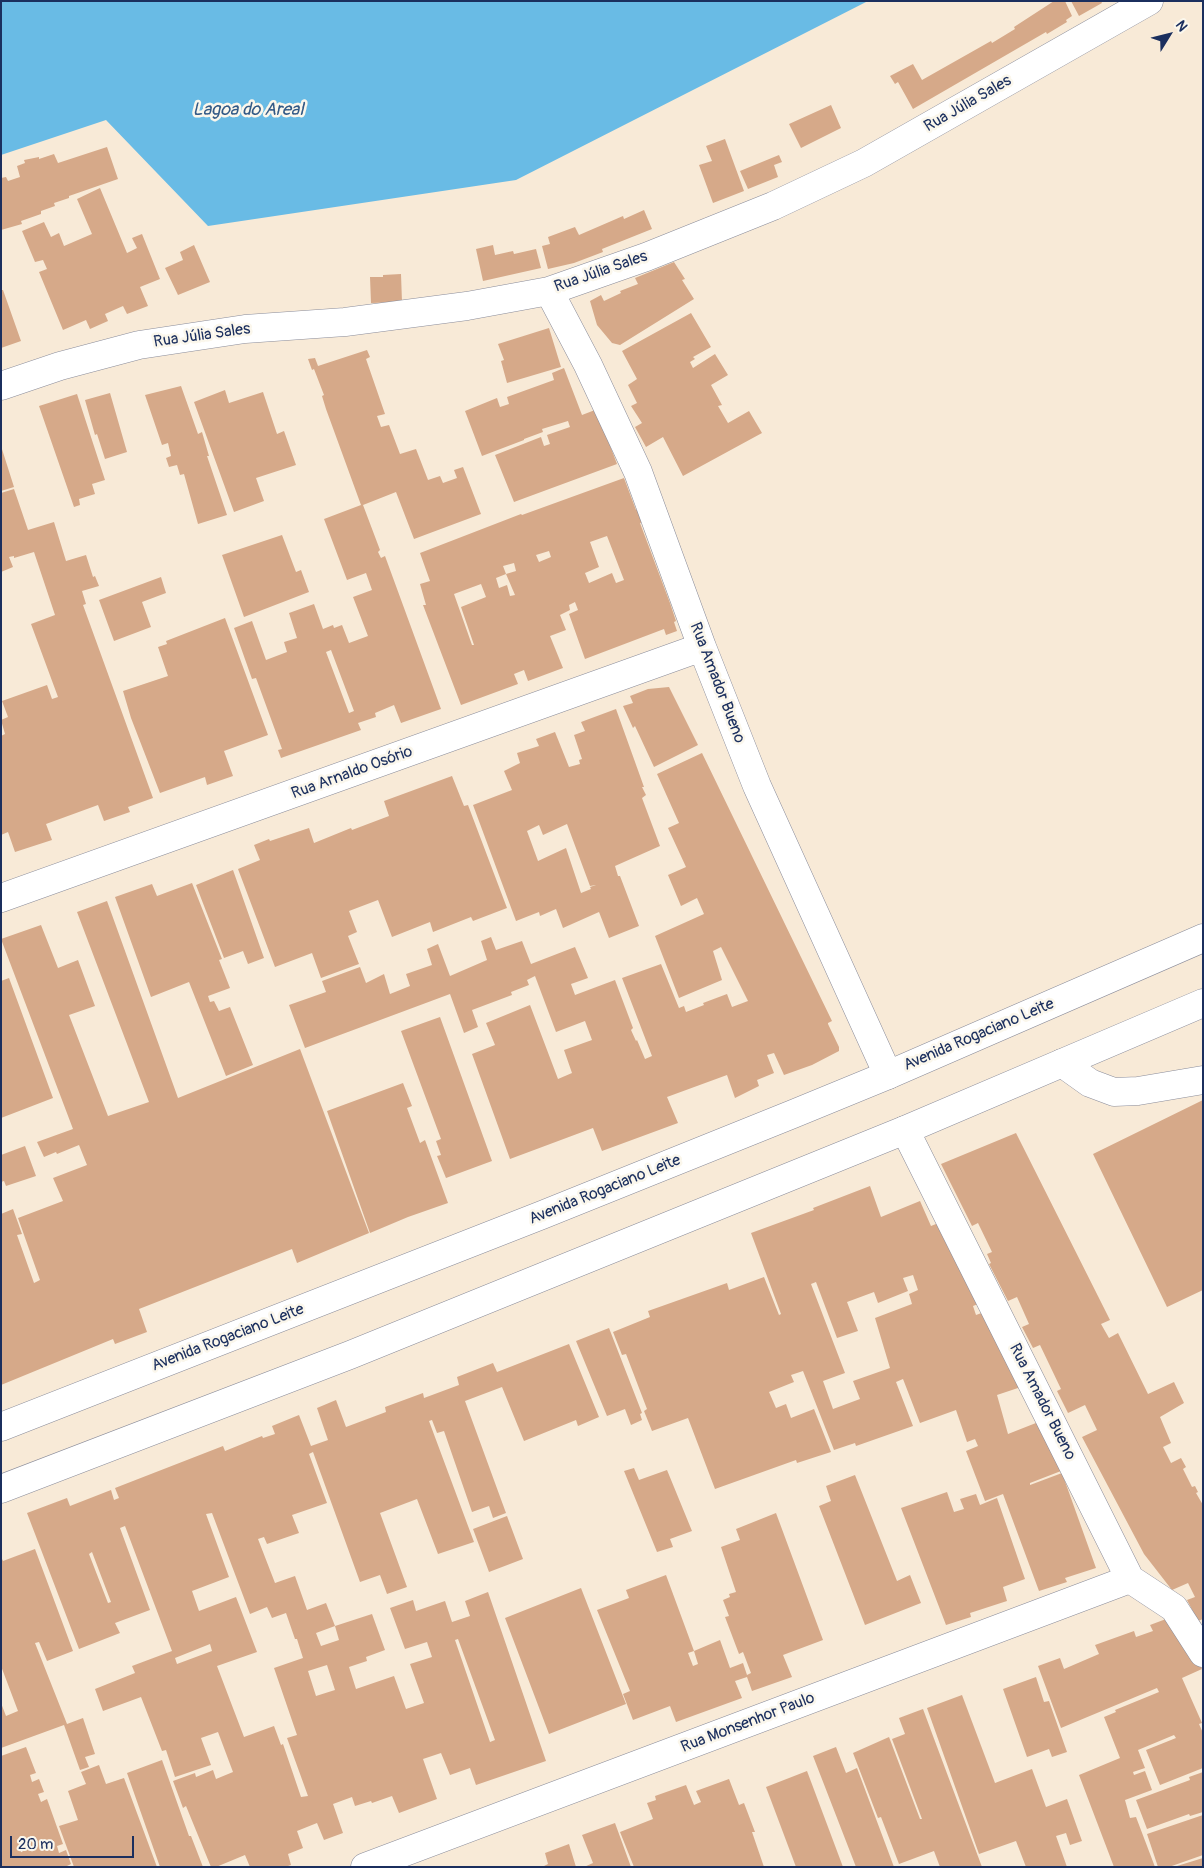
<!DOCTYPE html>
<html>
<head>
<meta charset="utf-8">
<style>
  body { margin:0 }
  #map { position:relative; width:1204px; height:1868px; overflow:hidden; background:#f8ead7; font-family:Pangolin,sans-serif }
  canvas { display:block }
  .frame { position:absolute; inset:0; border:2px solid #1b2f5e; pointer-events:none }
  .north { position:absolute; left:1144px; top:10px; width:50px; height:50px; -webkit-text-stroke:4px #fbf7ec; paint-order:stroke; rotate:54deg; font-size:14px; font-weight:700; line-height:20px; text-align:center; color:#1b2f5e }
  .north::after { content:''; display:block; margin:auto; width:18px; height:22px; background:#1b2f5e; clip-path:polygon(50% 0,100% 100%,50% 72%,0 100%) }
  .scale { position:absolute; left:10px; top:1836px; width:124px; height:22px; box-sizing:border-box; border:2px solid #1b2f5e; border-top:0; padding-left:6px; font-size:15px; line-height:18px; white-space:nowrap; color:#1b2f5e; -webkit-text-stroke:4px #fbf7ec; paint-order:stroke }
</style>
</head>
<body>
<div id="map">
<canvas width="1204" height="1868"></canvas>
<div class="frame"></div>
<div class="north">N</div>
<div class="scale">20 m</div>
</div>
<script>
const context = document.querySelector('canvas').getContext('2d');
context.lineJoin = 'round';
function fill(path, color) {
  context.fillStyle = color;
  context.fill(path, 'evenodd');
}
function toPath(rows) {
  const path = new Path2D();
  for (const r of rows) {
    path.moveTo(r[0], r[1]);
    for (let i = 2; i < r.length; i += 2) path.lineTo(r[i], r[i + 1]);
  }
  return path;
}
function stroke(path, color, width, dash) {
  context.strokeStyle = color;
  context.lineWidth = width;
  context.lineCap = dash ? 'butt' : 'round';
  context.setLineDash(dash || []);
  context.stroke(path);
}
function write(font, color, halo, rows, align = 'center') {
  context.font = font + ' Pangolin,sans-serif';
  context.lineWidth = 5;
  context.setLineDash([]);
  context.textBaseline = 'middle';
  context.strokeStyle = halo;
  context.fillStyle = color;
  for (const [text, x, y, turn = 0] of rows) {
    context.save();
    context.translate(x, y);
    context.rotate((+turn || 0) * Math.PI / 180);
    context.textAlign = isNaN(turn) ? turn : align;
    if (halo) context.strokeText(text, 0, 0);
    context.fillText(text, 0, 0);
    context.restore();
  }
}
fill(toPath([
  [1,1,868,1,516,180,208,226,106,120,1,155]
]), '#69bbe5');
fill(toPath([
  [1054,1,1065,1,1072,16,1066,20,1067,22,1047,34,1046,32,913,109,898,82,895,84,890,76,913,64,922,80,991,41,992,43,1015,29,1014,27],
  [1071,1,1101,1,1102,3,1079,16],
  [831,105,841,128,801,148,789,124],
  [725,139,744,191,713,203,699,165,712,161,706,146],
  [107,147,118,179,69,196,69,198,54,203,55,206,41,211,41,214,21,221,22,224,1,230,1,178,6,177,8,181,20,177,17,166,25,163,24,160,39,157,39,159,54,154,58,163],
  [779,155,782,162,774,165,778,177,748,189,740,171],
  [100,188,127,253,137,248,132,238,142,234,160,279,140,287,148,306,127,314,123,306,105,314,108,321,90,329,86,320,63,330,39,272,47,269,43,260,35,262,22,231,44,222,51,237,59,233,64,246,92,234,77,199],
  [644,210,652,229,602,249,603,252,574,263,548,269,542,246,550,244,548,237,575,227,579,235,623,216,624,219],
  [194,245,210,282,178,295,165,268,183,260,180,252],
  [493,245,495,255,513,251,514,254,536,249,541,268,483,281,476,249],
  [674,262,685,279,682,280,694,299,620,345,612,343,597,325,590,301,601,295,604,301,621,293,620,291,638,284,635,278],
  [401,274,402,302,371,303,370,277,383,277,383,275],
  [1,290,3,290,21,341,1,348],
  [691,313,711,347,693,357,695,359,690,362,693,368,715,354,728,375,711,385,722,405,718,406,728,423,749,411,762,433,683,476,663,437,646,447,635,427,642,423,631,406,637,403,628,385,637,379,622,351],
  [549,328,561,367,507,383,501,361,504,360,498,344],
  [367,350,370,357,366,359,385,414,377,416,381,427,389,425,400,454,416,449,428,480,440,476,443,483,457,478,454,470,463,467,481,514,414,539,396,492,363,505,380,550,378,552,381,558,385,556,441,709,401,723,394,705,375,713,376,717,358,723,361,730,281,758,278,750,282,749,256,678,252,679,234,628,252,621,266,660,287,652,284,642,297,638,289,613,314,604,323,629,333,625,334,628,342,625,349,643,368,636,353,597,372,590,366,573,347,580,324,519,361,505,326,409,322,396,324,395,314,369,312,370,308,359,315,358,318,366],
  [331,650,354,711,349,713,326,652],
  [564,368,582,415,595,410,599,416,617,464,514,502,495,455,541,437,544,446,550,444,547,435,570,427,568,421,542,429,543,432,524,439,524,440,482,456,465,411,497,398,500,407,509,404,507,397,554,380,552,373],
  [181,386,198,434,202,432,209,456,207,456,227,515,198,524,184,474,180,475,177,465,169,467,166,458,171,456,168,443,162,445,145,395],
  [225,390,229,403,263,392,277,434,284,431,296,465,256,478,264,501,234,512,194,402],
  [110,393,127,452,105,459,97,434,95,435,85,400],
  [77,394,105,480,92,484,95,494,79,499,80,505,74,507,39,406],
  [1,446,14,487,1,491],
  [624,478,636,510,640,509,645,522,640,523,670,603,676,621,674,622,677,631,666,635,664,629,585,659,569,614,578,610,575,602,569,605,570,610,560,615,566,630,550,636,563,668,528,681,524,670,514,674,518,684,461,705,423,605,426,605,420,584,430,581,420,553,521,514,522,515],
  [607,536,624,580,616,583,612,573,589,583,585,573,599,567,590,542],
  [549,551,551,557,539,562,536,555],
  [514,563,516,571,506,574,515,595,510,596,507,585,499,588,496,578,506,574,503,566],
  [481,584,486,597,461,607,474,645,472,645,454,594],
  [14,489,28,530,54,522,66,561,86,555,93,577,95,576,99,586,82,591,86,604,83,605,153,798,128,807,130,812,104,821,98,805,46,824,52,840,15,852,8,832,1,835,1,736,5,734,1,720,8,717,2,701,47,685,52,699,58,697,31,624,55,615,34,552,14,558,14,556,9,557,13,567,1,572,1,493],
  [282,535,296,572,301,570,309,592,244,617,222,555],
  [161,577,166,593,142,602,151,627,114,641,99,600],
  [225,618,268,735,224,751,233,776,207,785,205,777,160,793,131,718,123,691,168,676,158,647,167,644,166,641],
  [669,687,698,745,654,767,635,726,633,728,623,706,633,703,630,696,648,689],
  [616,709,644,787,642,787,646,795,642,798,660,846,615,866,618,876,620,876,639,926,609,938,599,912,563,928,556,909,540,916,539,912,516,921,473,805,512,790,504,771,520,763,517,753,539,746,536,739,555,732,569,767,580,764,579,760,582,759,574,735,585,731,581,722],
  [567,824,590,886,596,885,590,887,591,889,581,893,566,848,538,861,527,831,539,825,543,835],
  [702,753,832,1021,828,1023,828,1024,839,1047,839,1051,812,1065,784,1075,774,1053,767,1055,774,1073,757,1080,759,1086,735,1098,727,1075,667,1097,678,1123,602,1151,593,1128,510,1159,472,1054,495,1045,486,1023,530,1005,558,1079,572,1073,564,1050,592,1040,585,1021,556,1032,535,976,527,980,529,985,511,992,512,995,472,1010,478,1027,464,1033,450,994,305,1048,289,1005,326,992,322,981,360,967,366,983,384,974,390,994,410,986,406,974,432,965,427,949,438,944,450,976,487,960,481,941,491,937,496,950,522,941,531,964,575,947,588,978,571,984,575,995,615,980,633,1028,631,1030,636,1041,637,1040,645,1059,652,1056,622,978,661,964,679,1008,684,1006,686,1012,704,1005,703,1003,727,994,732,1007,748,1001,721,947,713,951,722,980,679,998,655,936,704,914,697,898,681,906,668,875,686,867,668,828,679,823,657,774],
  [452,776,464,806,468,805,507,908,473,921,471,917,433,932,430,922,392,937,378,900,349,911,357,932,348,936,359,964,321,978,312,953,275,967,238,869,260,860,254,845,269,839,270,841,309,828,314,843,351,828,352,830,389,816,384,801],
  [233,870,264,958,248,964,243,951,224,958,196,885],
  [192,883,222,959,219,960,230,988,208,996,210,1002,214,1001,219,1011,230,1007,253,1065,226,1076,189,982,151,997,115,897,152,884,157,896],
  [107,901,178,1098,300,1049,369,1233,297,1263,292,1249,139,1309,147,1332,115,1344,113,1339,1,1385,1,1214,13,1209,22,1234,17,1235,34,1283,40,1280,18,1218,63,1201,53,1178,87,1165,79,1145,57,1154,56,1152,44,1157,37,1142,73,1129,1,939,41,925,58,968,78,960,95,1006,69,1015,108,1116,149,1102,77,912],
  [9,978,53,1098,1,1118,1,981],
  [440,1017,492,1161,446,1178,437,1156,441,1155,436,1141,441,1139,401,1031],
  [403,1083,412,1106,407,1108,420,1143,425,1140,448,1203,408,1217,370,1233,327,1111],
  [1203,1100,1203,1290,1167,1307,1093,1154],
  [1016,1133,1110,1320,1101,1324,1109,1338,1118,1333,1148,1394,1174,1382,1184,1403,1160,1417,1171,1443,1163,1447,1171,1463,1181,1458,1186,1467,1183,1469,1192,1487,1195,1486,1198,1492,1196,1493,1203,1505,1203,1619,1198,1621,1187,1600,1195,1597,1188,1583,1172,1590,1144,1554,1082,1437,1097,1430,1085,1405,1068,1413,1057,1391,1061,1389,1040,1345,1033,1348,1022,1327,1029,1324,1017,1297,1008,1301,989,1264,991,1263,987,1254,992,1252,978,1223,972,1226,941,1164],
  [25,1146,36,1176,6,1186,4,1181,1,1182,1,1155],
  [870,1186,881,1217,920,1201,931,1226,941,1222,983,1302,973,1306,976,1315,987,1311,1021,1387,997,1395,1008,1434,1041,1421,1061,1471,1030,1483,1030,1485,1062,1473,1096,1568,1065,1578,1067,1582,1039,1591,1003,1494,985,1501,966,1451,978,1446,975,1439,967,1442,956,1410,920,1423,903,1379,896,1382,913,1426,856,1446,855,1443,834,1450,803,1371,791,1375,794,1382,769,1392,776,1408,786,1404,791,1418,814,1409,831,1452,797,1463,796,1460,715,1489,688,1418,652,1431,644,1411,647,1409,626,1354,622,1355,613,1332,650,1317,648,1311,727,1283,729,1290,764,1277,779,1315,781,1314,751,1233,814,1210,813,1208],
  [913,1275,918,1290,909,1294,912,1304,875,1318,890,1368,853,1381,860,1399,833,1409,823,1381,845,1373,811,1284,816,1282,837,1338,858,1331,847,1302,874,1292,878,1303,908,1291,903,1278],
  [609,1328,642,1413,640,1414,642,1420,631,1425,625,1409,607,1416,576,1341],
  [569,1344,599,1417,578,1426,576,1420,524,1441,502,1387,465,1401,506,1513,493,1518,489,1506,472,1512,444,1431,437,1433,432,1420,429,1421,474,1542,438,1554,417,1499,380,1513,407,1587,387,1594,380,1575,360,1582,313,1452,309,1454,327,1503,292,1515,299,1533,267,1544,264,1537,258,1539,275,1583,295,1576,307,1610,326,1603,335,1626,316,1633,321,1646,339,1640,335,1626,372,1614,385,1650,366,1657,367,1661,349,1667,356,1689,394,1676,406,1709,424,1703,410,1664,432,1657,427,1642,405,1649,390,1608,413,1600,416,1611,445,1601,452,1622,470,1616,465,1601,488,1592,546,1761,476,1785,470,1768,450,1775,441,1753,423,1759,437,1799,399,1813,392,1796,372,1803,371,1801,355,1806,352,1797,333,1804,343,1833,324,1840,317,1823,297,1831,303,1848,288,1854,291,1865,285,1867,250,1867,245,1855,216,1867,211,1867,186,1806,183,1808,173,1781,195,1773,196,1777,213,1770,216,1779,233,1772,218,1732,201,1738,211,1765,175,1777,166,1750,162,1751,141,1697,103,1711,95,1689,135,1673,132,1666,172,1651,125,1526,120,1528,150,1610,115,1623,120,1633,79,1649,27,1513,67,1498,70,1506,111,1490,114,1500,119,1498,115,1488,223,1446,225,1451,262,1436,263,1438,275,1434,272,1426,299,1415,311,1446,328,1440,317,1408,336,1400,346,1427,386,1412,385,1407,423,1393,424,1398,459,1385,457,1377,493,1363,497,1372],
  [212,1513,250,1614,267,1607,272,1618,286,1613,295,1639,297,1639,303,1658,274,1668,297,1735,287,1738,308,1796,301,1797,283,1744,281,1745,274,1726,244,1737,217,1666,257,1652,236,1597,199,1611,192,1591,229,1577,206,1514],
  [92,1552,111,1602,108,1603,89,1554],
  [458,1639,495,1740,490,1742,455,1640],
  [210,1644,212,1651,177,1664,175,1658],
  [327,1665,335,1690,316,1696,308,1671],
  [634,1468,639,1480,667,1470,692,1531,670,1539,673,1547,657,1552,624,1471],
  [855,1475,897,1581,910,1575,921,1603,865,1625,819,1506,831,1501,826,1486],
  [947,1492,954,1512,964,1509,960,1499,976,1494,980,1505,997,1498,1025,1579,1003,1587,1007,1601,970,1613,971,1617,946,1625,901,1508],
  [776,1513,823,1640,783,1655,792,1677,752,1691,747,1677,735,1681,742,1698,676,1722,670,1706,633,1720,623,1694,630,1691,597,1610,629,1598,626,1590,666,1575,694,1651,688,1653,693,1666,698,1664,694,1651,720,1640,730,1668,743,1663,747,1675,751,1673,743,1652,739,1654,725,1617,729,1616,723,1600,730,1597,729,1594,736,1592,721,1547,740,1540,736,1529],
  [507,1516,523,1559,489,1572,473,1529],
  [35,1549,73,1651,47,1661,39,1642,35,1643,67,1724,83,1718,95,1754,85,1757,89,1767,80,1770,64,1725,1,1748,1,1703,6,1716,18,1711,1,1666,1,1557,3,1561],
  [581,1588,626,1704,549,1734,505,1618],
  [1174,1616,1202,1669,1182,1678,1202,1723,1199,1724,1203,1733,1203,1768,1160,1785,1146,1750,1176,1738,1174,1735,1138,1750,1145,1768,1133,1772,1134,1775,1145,1771,1152,1790,1125,1800,1130,1818,1136,1817,1155,1867,1114,1867,1079,1775,1120,1758,1104,1717,1116,1712,1115,1710,1159,1692,1157,1688,1061,1728,1038,1666,1060,1658,1064,1669,1099,1654,1095,1645,1134,1631,1136,1637,1153,1631,1150,1625],
  [1036,1677,1044,1702,1049,1701,1067,1752,1052,1757,1049,1749,1027,1757,1003,1689],
  [962,1695,995,1783,1032,1769,1046,1807,1067,1799,1082,1841,1070,1845,1066,1833,1056,1836,1067,1867,1026,1867,1016,1841,979,1854,927,1708],
  [923,1709,933,1736,982,1867,940,1867,934,1851,899,1864,881,1817,878,1818,853,1753,889,1737,920,1819,922,1819,892,1739,905,1734,899,1718],
  [26,1747,36,1773,30,1775,32,1782,39,1779,44,1792,38,1794,41,1802,47,1799,63,1844,57,1846,59,1853,66,1850,71,1864,65,1867,1,1867,1,1756],
  [836,1747,846,1773,857,1768,894,1867,856,1867,813,1756],
  [162,1760,189,1836,191,1836,203,1867,160,1867,127,1773],
  [99,1765,106,1784,124,1778,157,1867,74,1867,59,1826,78,1820,68,1791,86,1784,81,1772],
  [807,1771,843,1867,796,1867,766,1787],
  [1203,1772,1203,1812,1190,1816,1189,1814,1147,1829,1136,1800,1190,1780,1189,1777],
  [729,1779,739,1805,744,1803,755,1832,752,1832,764,1867,634,1867,620,1832,653,1819,647,1803,656,1800,655,1796,686,1785,694,1805,701,1802,696,1791],
  [1203,1815,1203,1855,1169,1867,1158,1867,1147,1834],
  [615,1823,631,1867,584,1867,593,1863,582,1835],
  [569,1844,576,1867,542,1867,548,1864,545,1853],
  [1203,1858,1203,1867,1178,1867,1177,1866]
]), '#d6a989');
const minor = toPath([
  [549,291,588,365,638,472,702,647,757,786,888,1075],
  [1,386,60,366,139,345,245,329,345,322,467,306,549,291,646,257,773,206,864,163,1149,1],
  [1,898,702,647],
  [1062,1063,1090,1083,1114,1092,1138,1091,1203,1080],
  [905,1130,1130,1579,1174,1608,1203,1653],
  [365,1867,1130,1579]
]);
const major = toPath([
  [1,1427,542,1215,793,1114,888,1075,1203,938],
  [1,1489,350,1355,905,1130,1203,1003]
]);
stroke(minor, '#8a8c9a', 29);
stroke(major, '#8a8c9a', 29);
stroke(minor, '#fff', 28);
stroke(major, '#fff', 28);
write('16px', '#1b2f5e', '#fbf7ec', [
  ["Rua Júlia Sales",968,104,-30],
  ["Rua Júlia Sales",601,272,-19],
  ["Rua Júlia Sales",202,336,-8],
  ["Rua Amador Bueno",717,683,69],
  ["Rua Arnaldo Osório",352,773,-20],
  ["Avenida Rogaciano Leite",979,1035,-23],
  ["Avenida Rogaciano Leite",605,1190,-22],
  ["Avenida Rogaciano Leite",228,1338,-21],
  ["Rua Amador Bueno",1042,1402,63],
  ["Rua Monsenhor Paulo",748,1723,-21]
]);
write('italic 18px', '#325986', '#fbf7ec', [
  ["Lagoa do Areal",248,110]
]);
</script>
</body>
</html>
